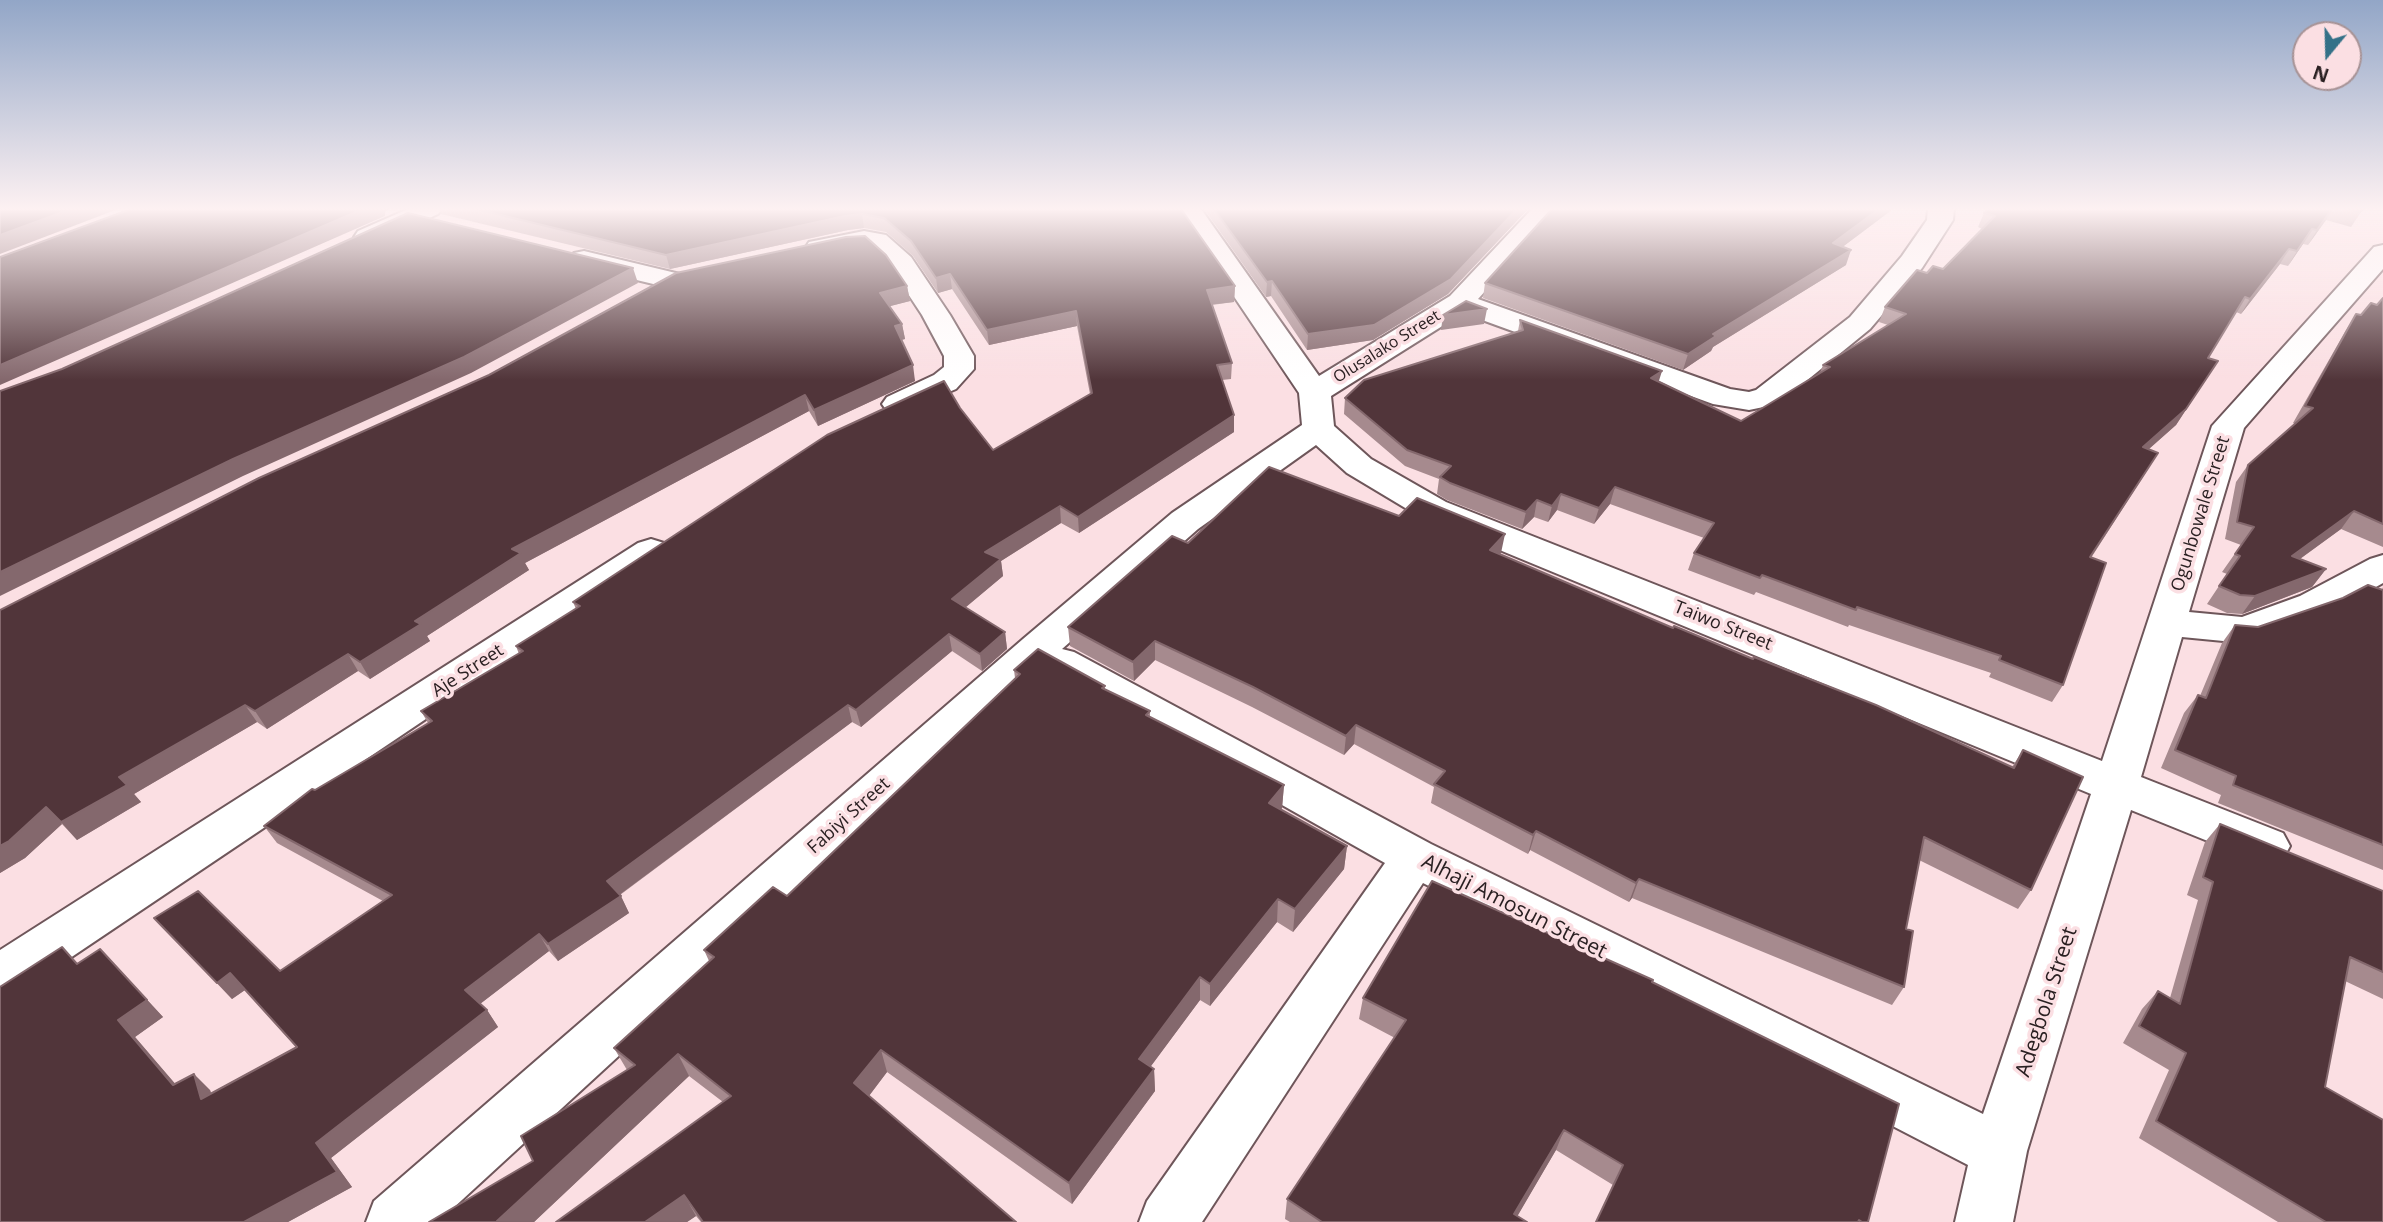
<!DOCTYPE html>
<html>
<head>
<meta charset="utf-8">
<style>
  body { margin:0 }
  #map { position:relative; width:2383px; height:1222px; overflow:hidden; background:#fbdfe3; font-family:"Open Sans",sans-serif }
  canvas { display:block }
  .north { position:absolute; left:2292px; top:21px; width:70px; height:70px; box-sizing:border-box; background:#fbdfe3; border:2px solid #a79396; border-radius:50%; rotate:199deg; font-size:19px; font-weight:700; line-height:28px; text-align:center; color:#2a2022 }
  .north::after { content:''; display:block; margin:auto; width:24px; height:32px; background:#347188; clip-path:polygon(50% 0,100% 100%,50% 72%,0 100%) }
</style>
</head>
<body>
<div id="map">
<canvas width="2383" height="1222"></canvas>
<div class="north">N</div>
</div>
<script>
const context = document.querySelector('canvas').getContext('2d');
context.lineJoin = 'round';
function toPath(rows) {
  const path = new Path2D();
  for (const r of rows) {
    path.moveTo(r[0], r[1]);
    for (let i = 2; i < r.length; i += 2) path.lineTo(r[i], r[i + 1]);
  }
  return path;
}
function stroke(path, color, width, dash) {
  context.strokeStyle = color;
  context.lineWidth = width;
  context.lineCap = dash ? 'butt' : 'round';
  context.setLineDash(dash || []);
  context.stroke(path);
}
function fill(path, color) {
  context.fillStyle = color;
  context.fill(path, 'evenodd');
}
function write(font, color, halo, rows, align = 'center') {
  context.font = font + ' "Open Sans",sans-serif';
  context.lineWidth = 7;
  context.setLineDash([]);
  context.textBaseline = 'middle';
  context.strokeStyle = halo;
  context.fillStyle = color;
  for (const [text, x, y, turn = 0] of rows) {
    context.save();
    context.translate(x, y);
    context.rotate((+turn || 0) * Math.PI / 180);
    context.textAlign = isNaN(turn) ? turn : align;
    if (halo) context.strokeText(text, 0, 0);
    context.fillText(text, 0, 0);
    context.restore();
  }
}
const street = toPath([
  [408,209,442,209,438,214,376,243,367,245,358,243,354,237,358,231,408,209],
  [1175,209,1201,209,1319,376,1450,296,1532,209,1559,209,1478,299,1730,389,1749,392,1756,390,1850,317,1902,256,1927,220,1928,209,1954,209,1953,220,1922,268,1870,329,1778,404,1749,410,1713,404,1463,313,1331,396,1334,426,1371,459,1446,502,2102,761,2212,426,2374,247,2383,245,2383,269,2244,428,2189,612,2242,617,2300,596,2370,559,2383,555,2383,583,2328,614,2244,643,2182,637,2141,777,2283,833,2290,846,2283,859,2267,865,2131,810,2027,1151,2013,1222,1955,1222,1968,1165,1423,883,1202,1222,1139,1222,1147,1201,1385,863,1046,672,1043,666,438,1222,366,1222,374,1201,1023,639,1172,513,1302,425,1299,393,1175,209],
  [1316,445,1347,473,1422,518,2091,794,1983,1114,1431,844,1074,652,1062,649,1198,529,1316,445],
  [864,231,886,235,911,257,950,315,974,356,974,369,956,389,898,414,887,411,882,404,887,397,934,375,944,367,944,356,922,315,891,268,869,248,818,256,809,254,805,248,809,242,864,231],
  [584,251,680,274,684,280,680,286,670,288,574,265,571,259,574,253,584,251],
  [651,539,664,543,669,551,664,559,18,993,0,999,0,950,638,543,651,539]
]);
stroke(street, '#6e565a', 4);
fill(street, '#fff');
fill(toPath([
  [439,209,1181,209,1235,286,1234,302,1212,305,1232,363,1231,379,1222,380,1234,432,1079,533,1061,523,1001,561,1003,576,965,608,1005,632,1007,649,982,671,952,651,861,727,852,722,620,895,629,913,558,961,549,951,480,1004,487,1010,498,1027,331,1158,352,1187,288,1222,0,1222,78,963,116,966,163,1017,135,1037,175,1084,210,1090,211,1093,296,1047,245,990,232,999,154,918,280,971,383,901,277,843,264,826,315,790,428,723,421,711,519,654,516,646,576,609,573,602,960,408,993,450,1090,394,1077,326,989,345,952,289,938,293,913,256,886,232,864,228,848,230,670,269,441,214],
  [1204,209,1528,209,1448,294,1373,340,1307,350,1271,296,1266,297],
  [1552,209,1893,209,1842,247,1846,265,1713,347,1711,351,1683,370,1483,298,1485,283],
  [1987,209,2363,209,2351,227,2326,220,2308,245,2303,244,2288,266,2280,264,2241,314,2236,312,2208,358,2208,376,2176,425,2149,449,2148,469,2091,558,2063,685,2052,702,1989,677,1991,673,1849,625,1848,627,1756,592,1754,595,1688,570,1694,553,1704,538,1610,504,1594,524,1557,510,1548,522,1534,517,1522,529,1447,500,1437,494,1439,479,1405,466,1344,414,1345,398,1518,331,1520,320,1659,381,1741,421,1820,373,1823,365,1888,325,1879,322,1885,307,1927,273,1943,269,1982,229,1978,227,1984,213,1988,209],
  [907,286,910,301,890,306,902,324,905,339,901,340,915,381,818,426,809,411,525,563,529,570,427,636,430,641,370,679,358,671,267,729,257,722,134,794,141,802,77,840,62,824,25,858,0,873,0,610],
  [2383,298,2383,547,2341,529,2300,559,2326,569,2312,587,2242,614,2227,613,2207,604,2227,574,2222,572,2241,545,2225,539,2236,482,2248,465,2295,424,2293,423,2346,330,2356,314,2361,315,2377,305],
  [1188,543,1501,553,1499,554,1673,628,2012,767,2023,750,2031,890,2018,909,1919,860,1906,929,1904,987,1892,1005,1632,898,1629,902,1530,850,1528,854,1431,803,1434,787,1354,744,1344,755,1252,707,1155,660,1134,681,1070,646,1068,627],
  [2383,587,2383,870,2218,803,2221,795,2161,768,2184,713,2198,695,2200,696,2222,643,2235,625,2258,627,2382,590],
  [1014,670,1105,686,1105,689,1150,711,1150,717,1284,785,1282,808,1281,810,1347,846,1344,869,1293,932,1277,922,1210,1006,1200,1000,1150,1067,1154,1069,1155,1091,1072,1204,887,1072,869,1096,1016,1222,701,1222,696,1216,687,1222,556,1222,723,1102,689,1076,534,1222,429,1222,533,1161,627,1070,614,1048,709,961,704,950,787,896,1015,678],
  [2220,824,2383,891,2383,999,2345,981,2325,1087,2383,1222,2278,1222,2139,1138,2169,1070,2123,1043,2142,1009,2158,991,2170,998,2198,900,2187,895,2205,842],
  [1652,982,1868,1222,1596,1222,1613,1185,1556,1150,1517,1216,1527,1222,1290,1222,1285,1219,1287,1199,1395,1038,1359,1019,1363,998]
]), '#a68a8e');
fill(toPath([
  [71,209,118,209,0,254,0,235],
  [363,209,388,209,385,212,385,216,0,385,0,365],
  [1517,209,1528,209,1448,294,1373,340,1307,350,1308,334],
  [1879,209,1893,209,1828,258,1833,243],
  [2333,209,2326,220,2308,245,2317,230],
  [862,214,864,228,848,230,670,269,666,255,845,216],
  [2312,229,2303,244,2288,266,2297,251],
  [2289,249,2280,264,2241,314,2250,299],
  [1851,250,1846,265,1713,347,1711,351,1683,370,1688,354,1713,334],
  [633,268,638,283,471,373,243,476,0,596,0,572,233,459],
  [950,274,952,289,938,293,936,278],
  [1272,281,1271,296,1266,297,1267,282],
  [907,286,910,301,883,308,880,293],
  [1235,286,1234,302,1207,305,1207,290],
  [1487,309,1484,324,1441,330,1443,315],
  [1076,311,1077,326,989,345,987,330],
  [902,324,905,339,897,341,895,326],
  [2218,361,2176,425,2133,463,2143,447],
  [913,365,915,381,818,426,814,410],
  [1662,371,1657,387,1651,378],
  [805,395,809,411,525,563,529,570,427,636,430,641,370,679,360,662,512,549],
  [1234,415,1234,432,1079,533,1078,517],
  [1615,487,1610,504,1594,524,1599,508],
  [1561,494,1557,510,1548,522,1552,506],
  [1537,500,1534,517,1522,529,1526,512],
  [1060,506,1061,523,1001,561,1003,576,955,616,952,599,985,552],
  [2354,511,2341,529,2279,574,2292,556],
  [1505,534,1501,553,1486,569,1490,550],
  [2326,569,2312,587,2242,614,2255,596],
  [1005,632,1007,649,982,671,980,654],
  [949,634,952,651,861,727,856,710],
  [1155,641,1155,660,1134,681,1133,662],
  [348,654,358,671,267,729,255,711],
  [245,705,257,722,134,794,141,802,77,840,61,822,119,777],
  [848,705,852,722,615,898,607,881],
  [1356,725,1354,744,1344,755,1346,736],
  [1284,785,1282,808,1268,826,1269,803],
  [46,807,62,824,25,858,0,873,0,846],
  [1536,831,1530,850,1528,854,1533,835],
  [1347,846,1344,869,1293,932,1295,909],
  [1639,879,1632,898,1629,902,1636,883],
  [621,896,629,913,558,961,548,944],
  [1278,899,1277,922,1210,1006,1210,984],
  [539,934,549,951,476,1007,465,990],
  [100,949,163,1017,135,1037,190,1101,173,1085,118,1020],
  [230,973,245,990,232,999,217,983],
  [1200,977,1200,1000,1140,1081,1139,1059],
  [487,1010,498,1027,331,1158,352,1187,288,1222,244,1222,316,1143],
  [881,1050,887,1072,862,1105,854,1083],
  [678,1054,689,1076,534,1222,498,1222,497,1221],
  [1154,1069,1155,1091,1072,1204,1069,1183],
  [194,1074,210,1090,218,1115,201,1099],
  [1564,1130,1556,1150,1514,1222,1514,1214],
  [684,1195,696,1216,687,1222,645,1222]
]), '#84686d');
const building = toPath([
  [0,209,71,209,0,235,0,209],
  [131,209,363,209,0,365,0,257,131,209],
  [476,209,1181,209,1235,286,1207,290,1232,363,1217,365,1234,415,1078,517,1060,506,985,552,1001,559,952,599,1005,632,980,654,949,634,856,710,848,705,607,881,621,896,548,944,539,934,465,990,487,1010,316,1143,337,1172,244,1222,0,1222,0,987,62,947,77,964,100,949,147,1000,118,1020,173,1085,194,1074,201,1099,297,1047,230,973,217,983,154,918,198,891,280,971,392,895,264,826,312,789,315,790,432,721,421,711,523,651,516,646,580,606,573,602,827,435,944,381,960,408,993,450,1092,393,1076,311,987,330,950,274,936,278,911,241,884,218,862,214,845,216,666,255,476,209],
  [1214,209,1517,209,1451,279,1374,325,1308,334,1272,281,1267,282,1214,209],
  [1552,209,1879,209,1833,243,1851,250,1713,334,1716,336,1688,354,1485,283,1552,209],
  [1988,209,2332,209,2317,230,2312,229,2297,251,2289,249,2250,299,2245,297,2208,358,2218,361,2186,409,2143,447,2158,453,2090,557,2106,563,2063,685,1999,660,2001,656,1857,607,1856,610,1762,575,1760,578,1694,553,1714,523,1615,487,1599,508,1561,494,1552,506,1537,500,1526,512,1450,483,1440,477,1451,466,1407,450,1345,398,1364,380,1523,330,1520,320,1662,371,1651,378,1741,421,1830,367,1823,365,1906,314,1885,307,1917,270,1927,273,1933,266,1943,269,1995,216,1984,213,1988,209],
  [2348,209,2363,209,2360,212,2348,209],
  [408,213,633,268,464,357,233,459,0,572,0,391,62,369,408,213],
  [865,236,886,255,907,286,880,293,902,324,895,326,913,365,814,410,805,395,512,549,521,553,415,621,421,624,360,662,348,654,255,711,245,705,119,777,127,785,61,822,46,807,9,841,0,846,0,610,259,478,489,375,676,273,846,237,865,236],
  [2383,298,2383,524,2354,511,2292,556,2326,569,2255,596,2240,595,2219,586,2240,556,2235,554,2254,527,2237,522,2248,465,2313,408,2305,406,2356,314,2361,315,2371,303,2377,305,2383,298],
  [1466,301,1487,309,1443,315,1466,301],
  [1269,467,1399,516,1417,498,1505,534,1490,550,1673,628,1674,626,1753,659,1754,657,1876,705,2014,768,2023,750,2083,777,2031,890,1924,837,1906,929,1913,931,1904,987,1639,879,1636,883,1536,831,1533,835,1434,784,1445,771,1356,725,1346,736,1253,687,1155,641,1133,662,1068,627,1172,536,1188,543,1269,467],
  [2368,585,2383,590,2383,845,2233,785,2236,776,2175,750,2198,695,2206,698,2235,625,2258,627,2343,598,2368,585],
  [1038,649,1105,686,1102,688,1150,711,1146,715,1284,785,1269,803,1347,846,1295,909,1278,899,1210,984,1200,977,1139,1059,1154,1069,1069,1183,881,1050,854,1083,1016,1222,703,1222,684,1195,645,1222,556,1222,731,1096,678,1054,497,1221,498,1222,429,1222,533,1161,521,1136,635,1065,614,1048,714,957,704,950,773,887,787,896,1020,674,1014,670,1038,649],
  [2220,824,2383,891,2383,972,2350,957,2325,1087,2383,1120,2383,1222,2326,1222,2156,1121,2186,1053,2139,1026,2158,991,2180,1004,2213,882,2203,877,2220,824],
  [1432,881,1653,980,1652,982,1899,1104,1868,1222,1862,1222,1859,1220,1858,1222,1596,1222,1623,1165,1564,1130,1514,1214,1527,1222,1322,1222,1287,1199,1406,1020,1363,998,1432,881]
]);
fill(building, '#51353a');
stroke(building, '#84686d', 2);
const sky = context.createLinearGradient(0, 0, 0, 380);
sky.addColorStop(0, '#92a6c7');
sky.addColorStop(0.55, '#fdf1f2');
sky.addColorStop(1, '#fdf1f200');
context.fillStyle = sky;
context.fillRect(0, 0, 2383, 380);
write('16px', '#2a2022', '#fbdfe3', [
  ["Olusalako Street",1387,347,-32]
]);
write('18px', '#2a2022', '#fbdfe3', [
  ["Ogunbowale Street",2201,514,-73],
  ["Taiwo Street",1723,626,22],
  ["Aje Street",468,671,-33],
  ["Fabiyi Street",849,816,-42]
]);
write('21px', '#2a2022', '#fbdfe3', [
  ["Alhaji Amosun Street",1514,907,27],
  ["Adegbola Street",2047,1002,-72]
]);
</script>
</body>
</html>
